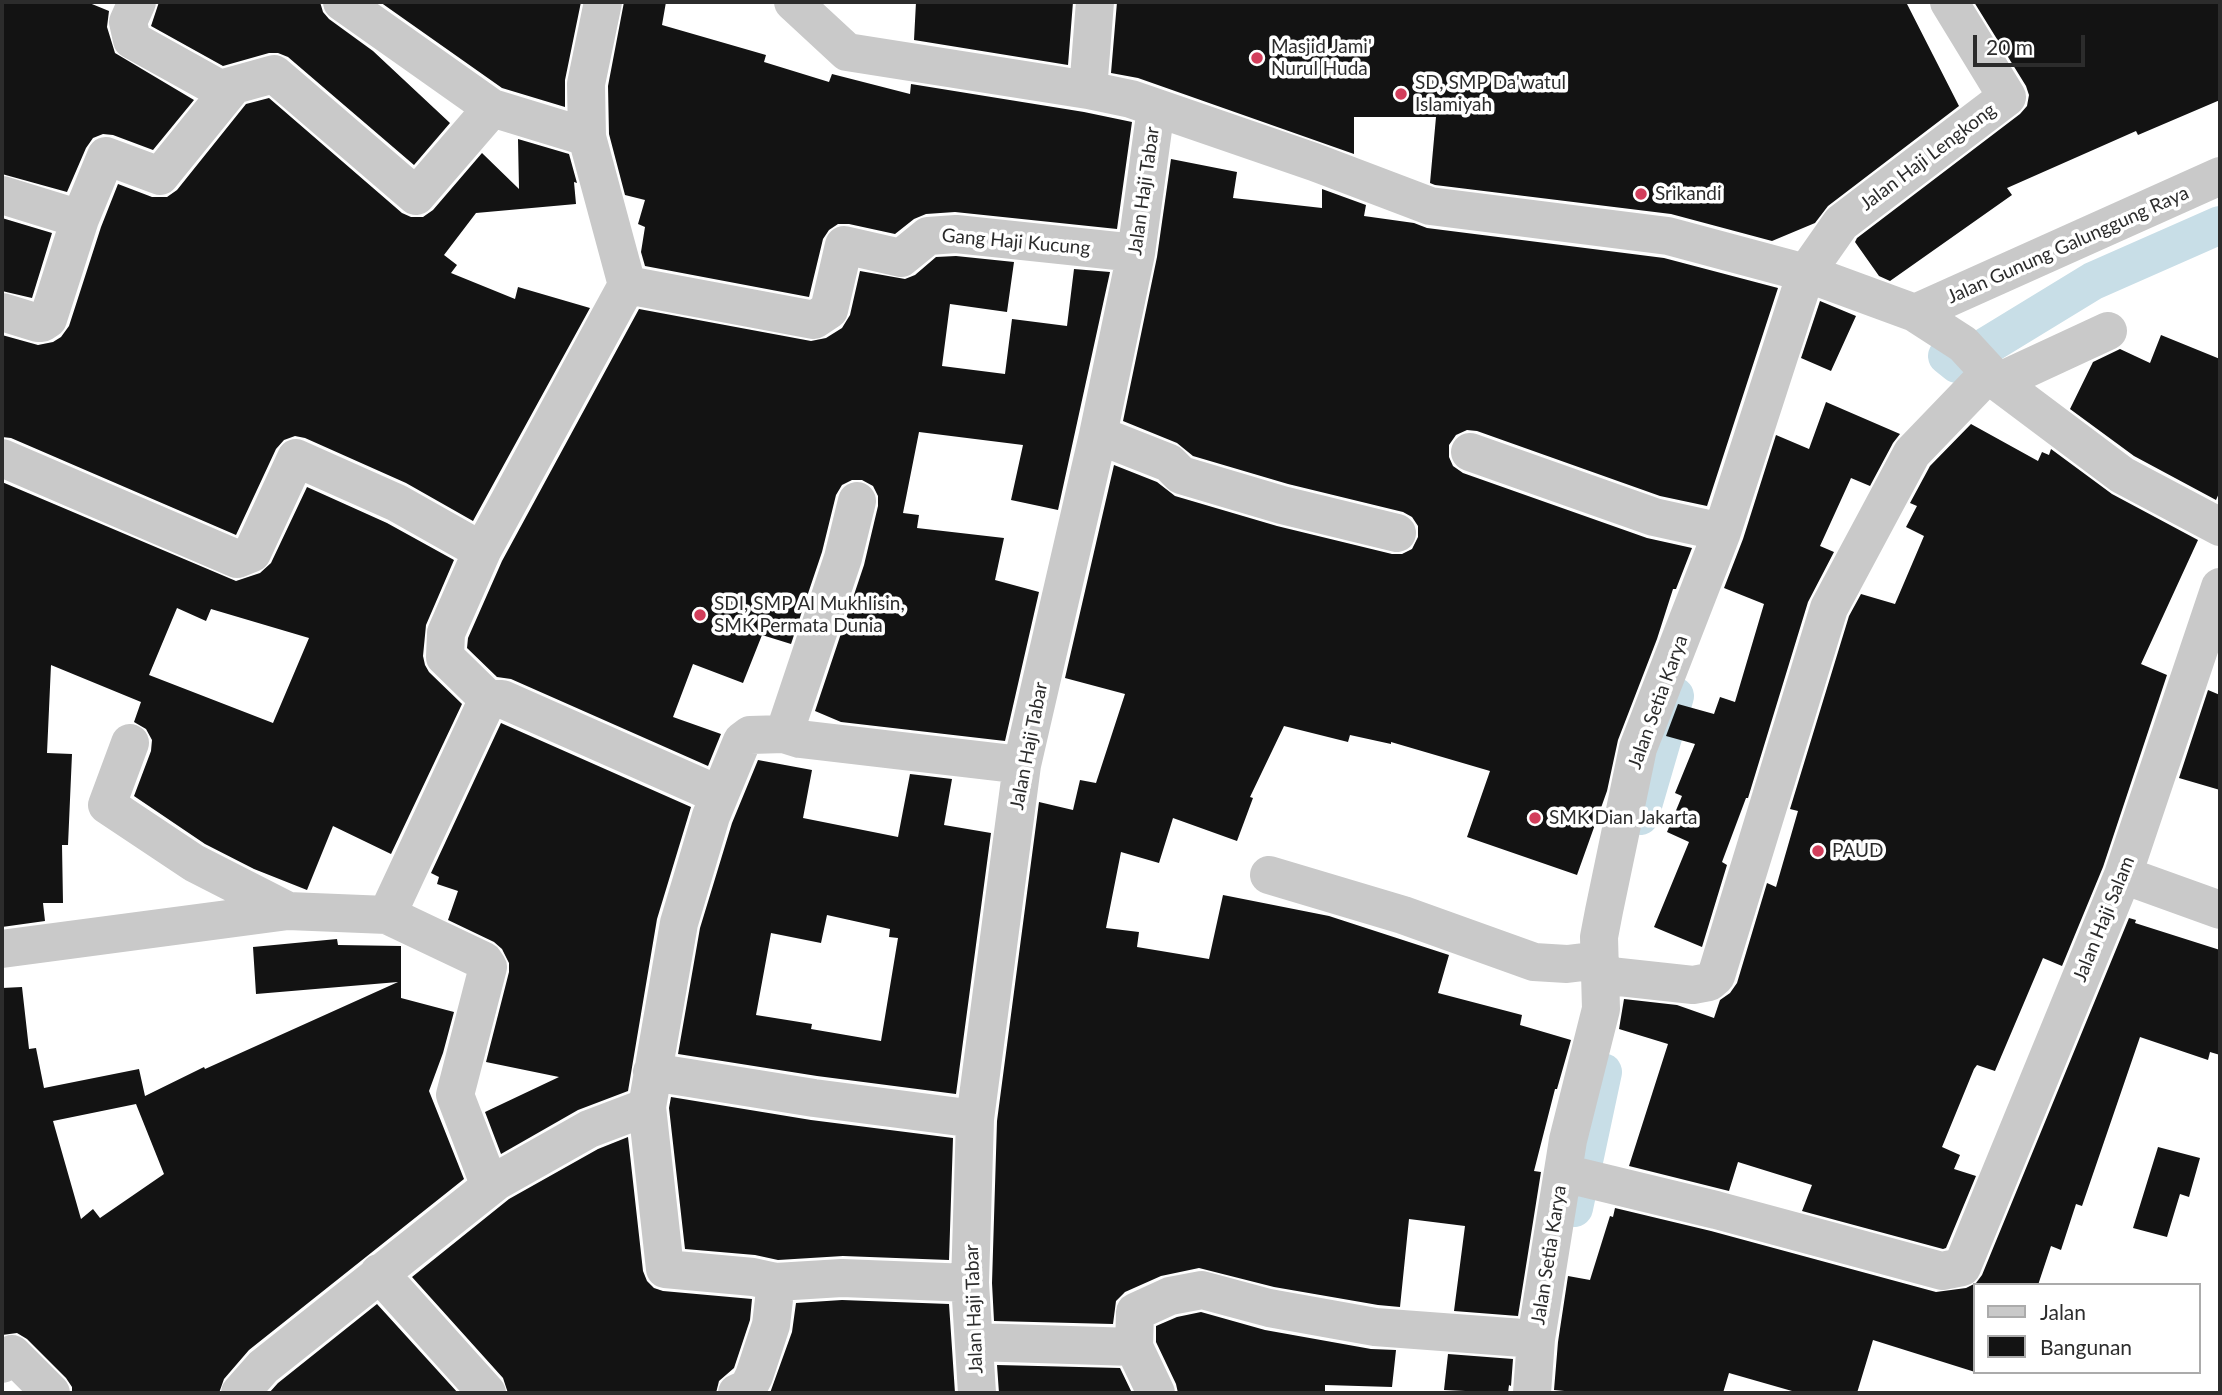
<!DOCTYPE html>
<html>
<head>
<meta charset="utf-8">
<style>
  body { margin:0 }
  #map { position:relative; width:2222px; height:1395px; overflow:hidden; background:#fff; font-family:Lato,sans-serif }
  canvas { display:block }
  .frame { position:absolute; inset:0; border:4px solid #2c2c2c; pointer-events:none }
  .legend { position:absolute; left:1973px; top:1283px; width:228px; height:91px; box-sizing:border-box; background:#fff; border:2px solid #ababab; margin:0; padding:9px 12px; list-style:none; font-size:21px; color:#2c2c2c }
  .legend li { display:flex; align-items:center; gap:14px; height:35px }
  .legend b { width:35px; border:2px solid #ababab }
  .scale { position:absolute; left:1973px; top:35px; width:112px; height:32px; box-sizing:border-box; border:4px solid #2c2c2c; border-top:0; padding-left:9px; font-size:21px; line-height:24px; white-space:nowrap; color:#2c2c2c; -webkit-text-stroke:5px #fff; paint-order:stroke }
</style>
</head>
<body>
<div id="map">
<canvas width="2222" height="1395"></canvas>
<div class="frame"></div>
<ul class="legend">
<li><b style="height:9px;background:#c9c9c9"></b>Jalan</li>
<li><b style="height:19px;background:#131313"></b>Bangunan</li>
</ul>
<div class="scale">20 m</div>
</div>
<script>
const context = document.querySelector('canvas').getContext('2d');
context.lineJoin = 'round';
function toPath(rows) {
  const path = new Path2D();
  for (const r of rows) {
    path.moveTo(r[0], r[1]);
    for (let i = 2; i < r.length; i += 2) path.lineTo(r[i], r[i + 1]);
  }
  return path;
}
function stroke(path, color, width, dash) {
  context.strokeStyle = color;
  context.lineWidth = width;
  context.lineCap = dash ? 'butt' : 'round';
  context.setLineDash(dash || []);
  context.stroke(path);
}
function fill(path, color) {
  context.fillStyle = color;
  context.fill(path, 'evenodd');
}
function write(font, color, halo, rows, align = 'center') {
  context.font = font + ' Lato,sans-serif';
  context.lineWidth = 7;
  context.setLineDash([]);
  context.textBaseline = 'middle';
  context.strokeStyle = halo;
  context.fillStyle = color;
  for (const [text, x, y, turn = 0] of rows) {
    context.save();
    context.translate(x, y);
    context.rotate((+turn || 0) * Math.PI / 180);
    context.textAlign = isNaN(turn) ? turn : align;
    if (halo) context.strokeText(text, 0, 0);
    context.fillText(text, 0, 0);
    context.restore();
  }
}
stroke(toPath([
  [1947,356,1957,364,2093,281,2220,225],
  [1640,816,1675,696],
  [1574,1208,1603,1072]
]), '#c8dee7', 38);
fill(toPath([
  [2,2,87,2,109,11,107,27,115,53,194,100,153,150,113,135,103,134,93,138,86,148,67,192,2,174],
  [159,2,320,2,323,12,329,19,373,51,450,123,414,165,288,57,278,53,269,53,223,66,151,26],
  [380,2,581,2,565,80,565,107,502,88],
  [624,2,666,2,662,25,766,55,764,62,829,82,832,74,910,94,911,84,1084,112,1132,122,1117,229,955,212,926,214,914,219,895,234,849,224,838,224,829,230,823,239,809,297,645,266,641,252,645,227,638,224,645,200,625,195,609,134,608,86],
  [916,2,1073,2,1068,65,914,40],
  [1117,2,1906,2,1959,106,1828,206,1815,223,1772,241,1671,214,1435,185,1430,183,1436,117,1354,117,1354,154,1138,78,1111,73],
  [1974,2,2220,2,2220,100,2138,135,2136,131,2007,188,2012,195,1890,281,1879,276,1855,242,1857,238,2020,114,2027,106,2029,95,2026,86],
  [269,98,402,213,411,217,423,217,433,210,482,153,519,189,518,139,569,154,577,183,574,182,576,204,476,213,444,255,457,265,451,273,515,299,518,287,590,308,473,521,406,483,305,438,295,436,284,440,276,449,236,535,11,438,2,437,2,335,38,345,53,342,61,337,69,326,101,227,118,184,152,197,167,197,177,190,246,104],
  [1171,159,1237,172,1233,198,1322,208,1322,189,1366,205,1364,216,1414,223,1427,228,1664,258,1778,288,1707,506,1660,496,1477,431,1467,430,1456,435,1449,445,1449,457,1453,466,1463,473,1647,538,1692,548,1676,589,1673,589,1657,639,1618,740,1607,791,1577,875,1467,837,1490,771,1391,742,1391,744,1350,735,1348,742,1284,726,1250,797,1253,798,1237,841,1173,818,1159,863,1121,852,1106,928,1139,932,1137,947,1209,959,1223,895,1329,916,1449,955,1438,993,1522,1015,1520,1025,1571,1040,1557,1089,1555,1089,1534,1171,1541,1172,1518,1316,1454,1311,1465,1226,1409,1219,1400,1307,1378,1305,1274,1287,1199,1268,1161,1276,1125,1292,1116,1301,1113,1324,994,1321,992,1283,997,1121,1039,802,1073,810,1080,780,1096,783,1125,694,1065,678,1114,465,1157,482,1175,496,1277,526,1392,554,1402,554,1412,549,1418,537,1418,526,1412,517,1403,512,1288,484,1193,456,1177,443,1123,421,1157,257],
  [2,218,52,233,32,298,2,291],
  [956,256,1014,262,1007,312,950,304,942,366,1005,374,1012,319,1067,326,1074,269,1110,272,1058,510,1011,500,1023,445,919,432,903,513,919,515,917,528,1004,538,995,580,1039,592,1005,741,841,722,815,711,864,565,878,506,878,496,873,486,862,480,852,480,842,485,836,495,822,552,791,644,762,635,743,683,693,664,673,717,721,734,708,766,511,679,497,677,467,648,468,638,502,561,639,309,811,341,826,338,842,328,850,315,860,271,905,279,915,275,936,257],
  [1820,301,1856,316,1831,371,1801,358],
  [2161,335,2220,359,2220,491,2216,500,2134,456,2070,409,2093,362,2120,349,2150,363],
  [1826,402,1900,434,1893,443,1870,486,1851,478,1820,546,1834,552,1808,602,1748,798,1746,798,1722,862,1727,865,1702,947,1654,927,1689,842,1667,832,1682,796,1675,793,1695,744,1666,736,1678,704,1714,714,1720,697,1735,702,1764,604,1724,588,1743,539,1776,435,1809,449],
  [1971,424,2038,461,2042,452,2049,455,2051,449,2112,494,2198,540,2141,664,2167,675,2103,867,2062,966,2043,958,1995,1071,1977,1065,1974,1069,1942,1147,1960,1155,1954,1169,1976,1176,1946,1248,1943,1249,1802,1211,1812,1185,1738,1162,1729,1191,1629,1166,1668,1044,1619,1029,1624,999,1677,1005,1714,1018,1720,1000,1730,993,1737,983,1767,883,1776,887,1798,811,1790,809,1849,616,1861,594,1895,604,1924,536,1906,527,1917,506,1910,503,1930,466],
  [2,482,236,581,260,573,271,563,307,487,387,523,454,560,426,625,423,656,425,665,429,672,462,704,391,854,333,826,307,890,254,869,205,844,134,796,151,751,152,740,146,729,134,722,141,702,51,665,47,753,72,754,68,845,62,845,63,903,43,903,45,921,2,927],
  [177,608,206,621,211,609,309,638,273,723,149,675],
  [2208,690,2220,695,2220,790,2179,778],
  [501,723,691,807,657,919,628,1091,578,1110,501,1154,485,1112,559,1077,486,1062,509,972,509,963,502,949,494,942,448,920,458,891,437,884,439,877,431,873],
  [758,760,812,770,803,818,898,837,910,774,952,779,944,825,991,833,956,1094,817,1076,678,1054,700,928,732,823],
  [827,915,890,929,889,937,898,938,881,1041,811,1029,812,1024,756,1015,771,933,821,943],
  [2129,918,2136,920,2135,923,2220,950,2220,1055,2210,1052,2208,1060,2140,1037,2082,1206,2076,1204,2061,1250,2051,1246,2038,1285,1975,1285,1975,1372,1873,1340,1857,1393,1799,1393,1729,1373,1723,1393,1585,1393,1554,1390,1558,1342,1568,1276,1590,1280,1610,1216,1613,1217,1615,1208,1711,1231,1936,1292,1966,1288,1976,1283,1982,1275],
  [337,939,338,945,401,946,401,998,454,1012,443,1053,429,1091,464,1179,249,1350,224,1379,219,1393,72,1393,72,1387,66,1378,27,1339,17,1333,2,1335,2,988,22,987,29,1049,36,1048,44,1088,139,1069,145,1096,204,1067,205,1069,398,982,256,994,253,947],
  [136,1104,164,1174,100,1218,93,1209,81,1219,53,1121],
  [671,1097,811,1120,953,1138,949,1260,843,1256,778,1260,755,1255,685,1249,669,1108],
  [628,1137,643,1271,647,1281,654,1288,663,1291,752,1299,750,1320,734,1368,719,1381,716,1393,508,1393,503,1378,412,1277,509,1199,598,1149],
  [2158,1147,2200,1158,2189,1197,2180,1194,2167,1237,2133,1228],
  [842,1300,949,1304,955,1393,770,1393,792,1332,796,1303],
  [377,1304,458,1393,269,1393,278,1383],
  [1201,1312,1265,1330,1371,1349,1396,1350,1392,1387,1325,1385,1325,1393,1178,1393,1176,1384,1156,1342,1156,1326,1177,1317],
  [1448,1354,1513,1359,1511,1386,1509,1385,1508,1393,1444,1390],
  [997,1365,1120,1368,1132,1393,999,1393]
]), '#131313');
stroke(toPath([
  [137,2,128,22,132,40,220,89,274,74,416,196,492,108],
  [342,2,492,108,587,137],
  [793,2,847,52,1088,90,1131,99,1314,162,1430,206,1668,236,1806,273,1915,313,1963,344,1998,382],
  [1088,90,1095,2],
  [2,195,80,219],
  [627,285,814,320,829,310,844,245,901,258,928,236,956,234,1136,253],
  [2,312,38,323,42,323,48,319,80,219,106,156,160,176,233,86],
  [1915,313,2220,176],
  [2108,331,1998,382,2122,475,2220,527],
  [1098,435,1169,463,1181,475,1282,505,1397,533],
  [1470,452,1654,517,1722,532],
  [2,458,237,559,252,553,296,458,397,503,482,551],
  [488,699,502,699,719,795],
  [784,734,843,558,857,501],
  [130,743,107,805,194,863,288,911],
  [1269,875,1403,915,1534,962,1567,964,1600,960],
  [2123,875,2220,910],
  [387,915,488,699,445,657,446,633,482,551,627,285,587,137,586,84,603,2],
  [2,949,288,911,387,915,484,961,488,967,455,1095,486,1176,497,1181],
  [1601,975,1693,985,1709,982,1716,976,1829,608,1912,453,1989,373],
  [652,1072,814,1098,975,1119],
  [1563,1173,1716,1210,1942,1271,1962,1267,2123,875,2220,587],
  [379,1273,487,1393],
  [776,1282,753,1277,665,1269,647,1107,679,923,711,816,742,741,750,735,784,734,800,739,1022,765],
  [974,1342,1134,1347,1156,1393],
  [1134,1347,1135,1312,1170,1296,1202,1290,1269,1308,1375,1327,1536,1339],
  [2,1364,12,1354,51,1393],
  [240,1393,263,1367,497,1181,589,1129,647,1107],
  [737,1393,748,1388,754,1376,771,1325,776,1282,842,1278,970,1283],
  [977,1393,970,1283,975,1119,1022,765,1098,435,1136,253,1156,108],
  [1532,1393,1536,1339,1568,1140,1601,1009,1599,937,1604,911,1638,748,1722,532,1806,273,1841,223,2007,97,1949,2]
]), '#c9c9c9', 38);
for (const [x, y, r, color] of [
  [1257,58,7,"#d23e5b"],
  [1401,94,7,"#d23e5b"],
  [1641,194,7,"#d23e5b"],
  [700,615,7,"#d23e5b"],
  [1535,818,7,"#d23e5b"],
  [1818,851,7,"#d23e5b"]
]) {
  const dot = new Path2D();
  dot.arc(x, y, r, 0, 2 * Math.PI);
  context.fillStyle = color;
  context.fill(dot);
  stroke(dot, '#fff', 2.5);
}
write('19px', '#2c2c2c', '#fff', [
  ["Masjid Jami'",1271,47],
  ["Nurul Huda",1271,69],
  ["SD, SMP Da'watul",1415,83],
  ["Islamiyah",1415,105],
  ["Srikandi",1655,194],
  ["SDI, SMP Al Mukhlisin,",714,604],
  ["SMK Permata Dunia",714,626],
  ["SMK Dian Jakarta",1549,818],
  ["PAUD",1832,851]
], 'left');
write('19px', '#2c2c2c', '#fff', [
  ["Jalan Haji Lengkong",1928,157,-37],
  ["Jalan Haji Tabar",1144,191,-82],
  ["Gang Haji Kucung",1016,242,5],
  ["Jalan Gunung Galunggung Raya",2068,245,-24],
  ["Jalan Setia Karya",1658,702,-70],
  ["Jalan Haji Tabar",1029,746,-79],
  ["Jalan Haji Salam",2104,919,-68],
  ["Jalan Setia Karya",1549,1255,-81],
  ["Jalan Haji Tabar",974,1309,-92]
]);
</script>
</body>
</html>
